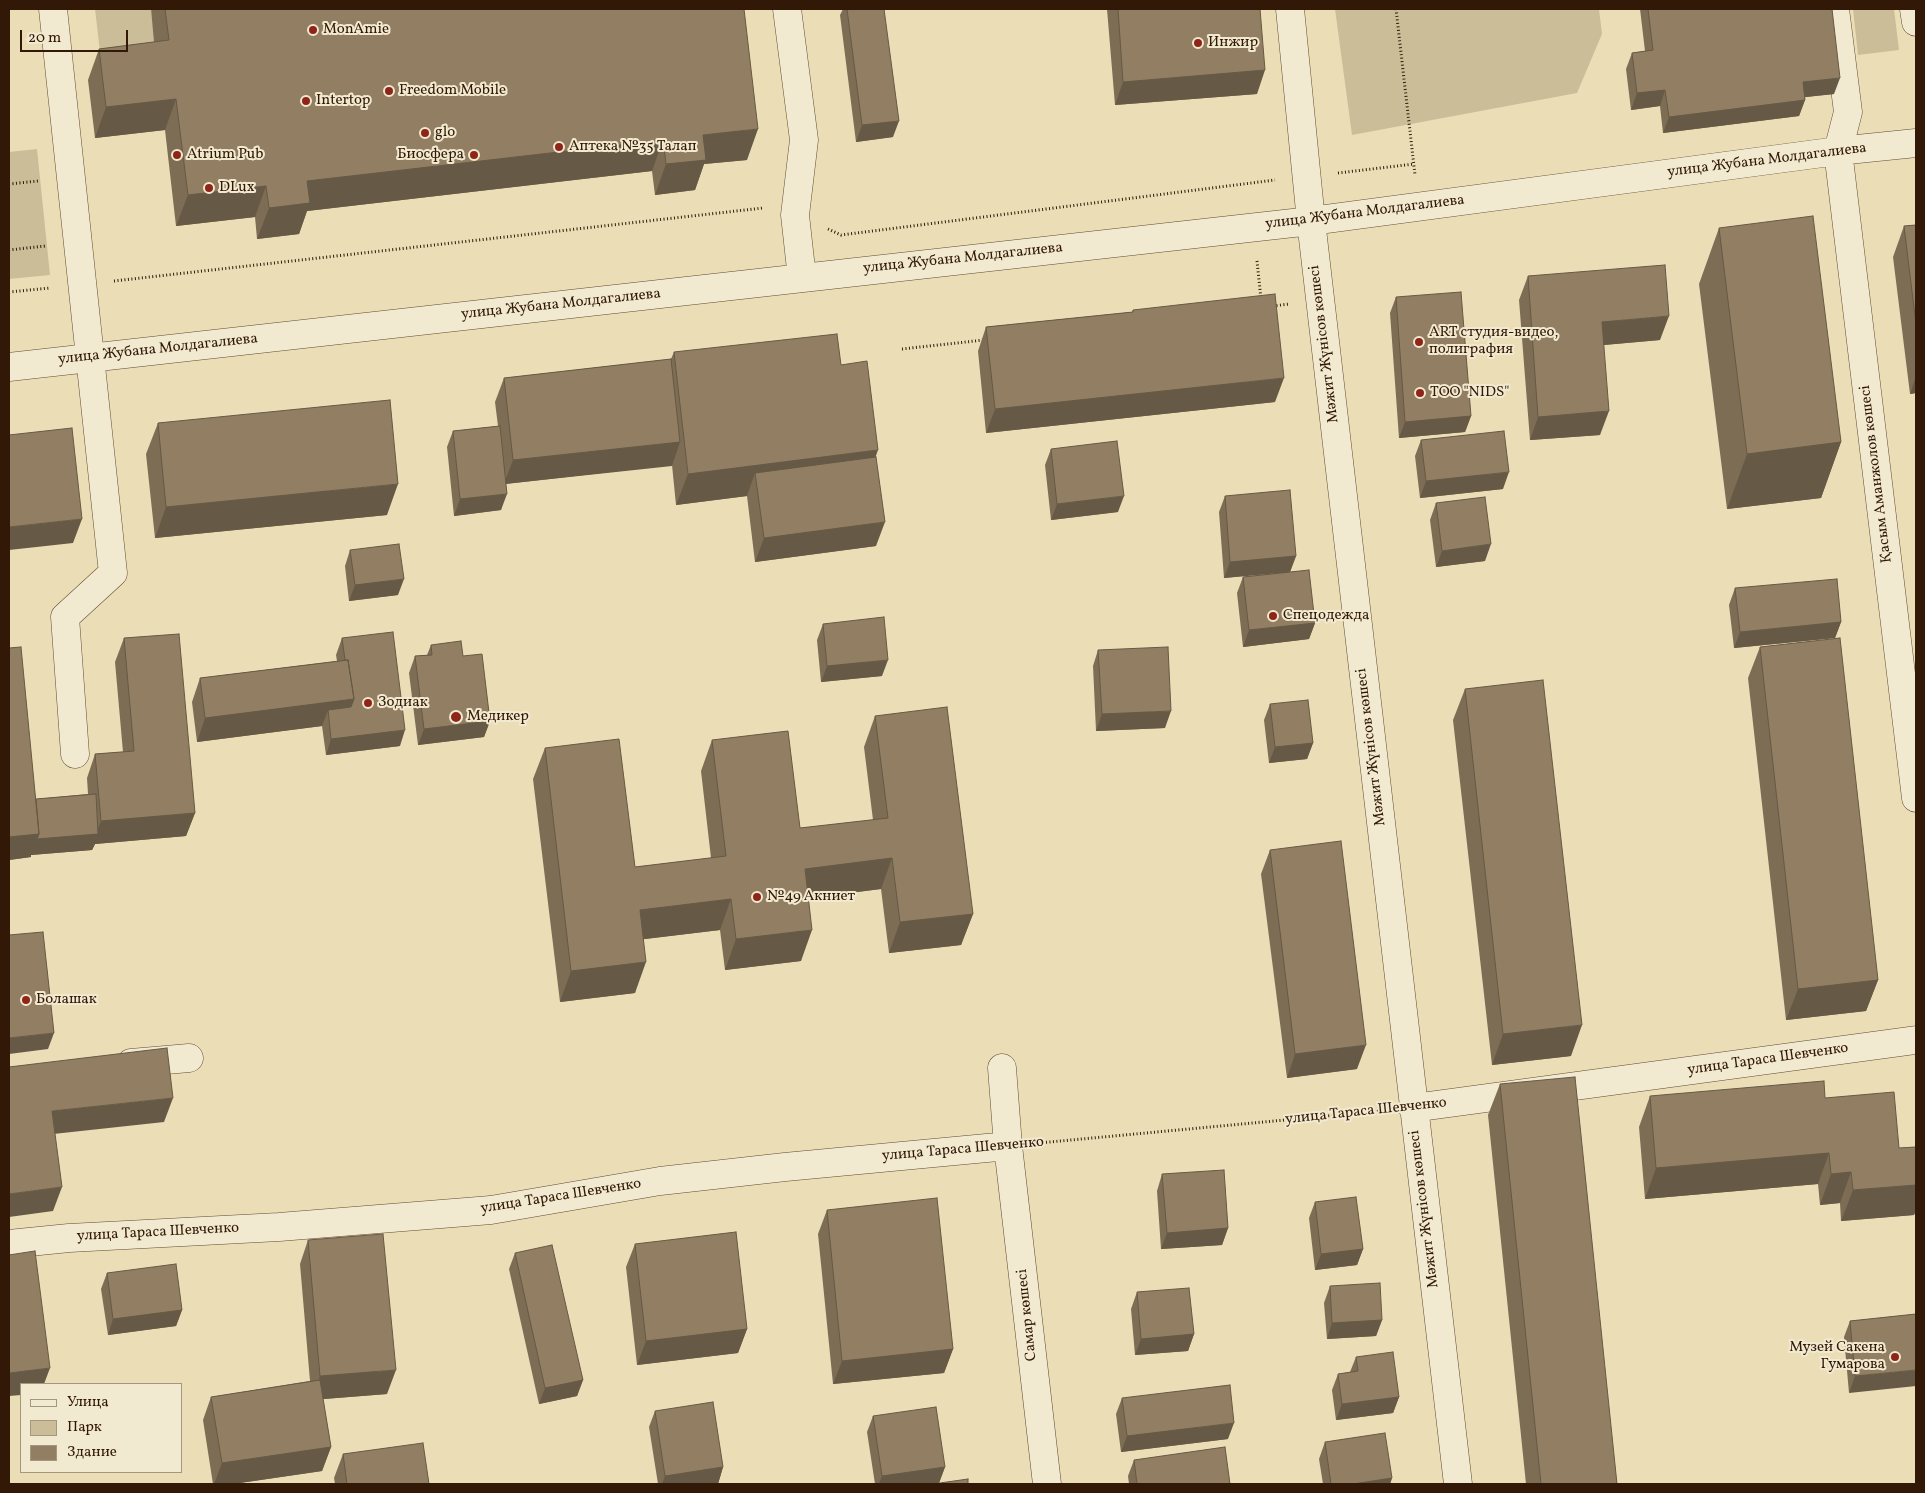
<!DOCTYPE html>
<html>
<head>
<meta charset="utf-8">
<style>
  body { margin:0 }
  #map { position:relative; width:1925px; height:1493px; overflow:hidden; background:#ebdeb7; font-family:Vollkorn,serif }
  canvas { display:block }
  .frame { position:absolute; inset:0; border:10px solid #321907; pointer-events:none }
  .legend { position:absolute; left:20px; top:1383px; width:162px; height:90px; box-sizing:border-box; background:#f2ead0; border:1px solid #a59680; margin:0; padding:6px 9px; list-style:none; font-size:15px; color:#321907 }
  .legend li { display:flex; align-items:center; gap:10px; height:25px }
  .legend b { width:25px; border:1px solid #a59680 }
  .scale { position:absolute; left:20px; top:30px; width:108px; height:22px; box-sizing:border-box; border:2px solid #321907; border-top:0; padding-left:6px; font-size:15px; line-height:18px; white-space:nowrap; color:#321907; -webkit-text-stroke:4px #f2ead0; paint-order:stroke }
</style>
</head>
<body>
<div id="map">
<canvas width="1925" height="1493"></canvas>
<div class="frame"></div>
<ul class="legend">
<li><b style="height:6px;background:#f2ead0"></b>Улица</li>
<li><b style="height:14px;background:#ccbd99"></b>Парк</li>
<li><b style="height:14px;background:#927f63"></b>Здание</li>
</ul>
<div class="scale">20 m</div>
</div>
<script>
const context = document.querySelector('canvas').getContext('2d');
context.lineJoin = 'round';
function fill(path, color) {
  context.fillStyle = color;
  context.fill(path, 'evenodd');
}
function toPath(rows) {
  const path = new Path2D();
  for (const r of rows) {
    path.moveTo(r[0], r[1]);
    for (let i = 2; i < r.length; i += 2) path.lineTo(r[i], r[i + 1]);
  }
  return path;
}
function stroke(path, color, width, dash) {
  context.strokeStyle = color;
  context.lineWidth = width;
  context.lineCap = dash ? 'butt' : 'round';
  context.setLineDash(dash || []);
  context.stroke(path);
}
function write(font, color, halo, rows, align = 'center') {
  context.font = font + ' Vollkorn,serif';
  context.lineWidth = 4;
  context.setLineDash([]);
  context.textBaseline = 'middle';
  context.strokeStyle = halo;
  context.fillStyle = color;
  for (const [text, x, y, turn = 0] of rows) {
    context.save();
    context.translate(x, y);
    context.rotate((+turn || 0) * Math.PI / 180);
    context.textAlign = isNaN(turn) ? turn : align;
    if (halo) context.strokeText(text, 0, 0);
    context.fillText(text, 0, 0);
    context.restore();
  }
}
fill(toPath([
  [95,9,151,9,158,71,103,78],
  [1335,9,1599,9,1602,34,1577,93,1352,135],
  [1853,9,1894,9,1899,50,1858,55],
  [37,149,50,275,9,279,9,152]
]), '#ccbd99');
const minor = toPath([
  [53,9,113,573,65,617,75,754],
  [787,9,804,140,795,215,802,278],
  [1290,9,1311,221,1458,1484],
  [1835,9,1848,112,1838,151,1916,798],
  [1914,9,1916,22],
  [9,367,1311,221,1838,151,1916,143],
  [131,1063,189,1058],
  [1002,1068,1008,1146,1047,1484],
  [1413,1108,1916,1040],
  [9,1244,69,1238,279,1227,491,1210,660,1181,785,1167,1008,1146]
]);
stroke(minor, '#604a33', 29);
stroke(toPath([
  [1396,9,1415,175],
  [1338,173,1414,164],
  [9,184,38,181],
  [828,229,841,235,1275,180],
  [9,250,45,246],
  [1257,261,1261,299],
  [114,281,763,208],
  [9,292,50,288],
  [1273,306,1289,304],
  [902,349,984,340],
  [1039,1143,1381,1111]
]), '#321907', 3, [1, 2.5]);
stroke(minor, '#f2ead0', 28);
fill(toPath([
  [151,9,744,9,747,160,704,164,695,190,655,195,652,171,307,211,299,234,257,239,255,217,176,226,165,130,95,138,88,80,99,49,154,42],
  [843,9,884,9,893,137,856,142,840,15],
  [1107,9,1260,9,1257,94,1115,105],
  [1640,9,1832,9,1834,94,1805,97,1805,100,1799,116,1663,133,1660,106,1631,110,1626,69,1632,53,1645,51],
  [1916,225,1916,393,1910,394,1893,257,1904,226],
  [1719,228,1841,442,1821,498,1727,509,1699,284],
  [1528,276,1660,340,1603,345,1600,435,1530,440,1519,300],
  [1396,297,1471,416,1465,432,1399,438,1390,313],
  [1133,310,1275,402,986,433,978,351,986,327,1132,312],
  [674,352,841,365,876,457,876,546,755,562,747,496,676,505,672,465,506,484,501,510,454,516,447,447,453,431,498,426,495,402,504,378,671,359],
  [158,423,387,515,155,538,146,454],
  [1421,440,1503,489,1420,498,1415,456],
  [1051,449,1118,512,1051,520,1045,465],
  [1225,496,1296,556,1290,572,1315,623,1309,639,1243,647,1237,593,1243,577,1275,573,1224,578,1219,512],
  [1436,503,1485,561,1436,567,1430,520],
  [350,550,398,595,349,601,345,566],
  [1735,588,1841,622,1835,638,1734,648,1729,605],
  [823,624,882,676,821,682,817,640],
  [124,638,195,813,186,836,95,844,92,850,31,855,31,857,9,860,9,648,36,799,88,794,87,778,95,754,123,752,115,662],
  [342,638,400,746,326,755,322,726,197,742,192,702,200,678,337,661,336,655],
  [431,645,490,721,484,737,418,745,409,673,415,656,427,655],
  [1760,647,1878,980,1866,1011,1786,1020,1748,678],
  [1098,650,1165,728,1096,731,1093,666],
  [1465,689,1571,1056,1492,1065,1453,720],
  [1270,704,1313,743,1307,759,1269,763,1264,720],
  [875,716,973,914,961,945,889,953,881,889,808,898,801,961,725,970,720,930,644,939,635,993,560,1002,533,779,545,748,635,867,711,858,701,771,712,740,800,828,873,820,864,747],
  [1270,850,1357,1069,1287,1078,1261,874],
  [1500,1084,1617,1484,1526,1484,1488,1115],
  [1650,1096,1825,1098,1899,1148,1916,1147,1916,1210,1914,1215,1841,1221,1840,1203,1820,1205,1818,1184,1645,1199,1639,1127],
  [1162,1174,1228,1228,1222,1245,1161,1249,1157,1191],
  [1315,1202,1363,1249,1357,1265,1315,1270,1309,1218],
  [827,1210,953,1349,944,1373,833,1384,818,1234],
  [308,1240,387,1394,323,1399,331,1447,322,1471,233,1484,213,1484,203,1420,211,1397,310,1381,300,1264],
  [635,1244,747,1329,738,1353,637,1365,626,1267],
  [515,1253,583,1380,577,1396,539,1404,509,1269],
  [107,1273,182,1310,176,1326,108,1335,101,1289],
  [1330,1286,1382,1320,1376,1336,1327,1339,1324,1303],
  [1137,1292,1194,1334,1188,1351,1135,1355,1131,1309],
  [1916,1314,1849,1393,1844,1337,1850,1321],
  [1356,1357,1399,1397,1393,1413,1336,1420,1332,1390,1338,1374,1350,1372],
  [1122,1398,1228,1439,1121,1452,1116,1414],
  [655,1411,723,1467,718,1484,658,1484,649,1427],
  [873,1416,945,1467,939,1483,968,1484,875,1484,867,1432],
  [1325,1442,1392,1478,1390,1484,1323,1484,1319,1459],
  [343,1454,429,1484,335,1484,334,1478],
  [1134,1460,1230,1484,1129,1484,1128,1476]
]), '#7e6d55');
fill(toPath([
  [1265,70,1257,94,1115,105,1123,82],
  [1840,78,1834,94,1797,98,1803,82],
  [1665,90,1660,106,1631,110,1637,93],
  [176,99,165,130,95,138,106,107],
  [1805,100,1799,116,1663,133,1669,117],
  [899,121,893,137,856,142,862,125],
  [758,129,747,160,704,164,695,190,655,195,666,164,703,135],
  [663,140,652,171,307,211,299,234,257,239,269,208,307,181],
  [266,186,255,217,176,226,188,195],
  [1669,316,1660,340,1593,346,1602,322],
  [1916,376,1916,393,1910,394],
  [1284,378,1275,402,986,433,995,409],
  [1609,411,1600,435,1530,440,1538,417],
  [1471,416,1465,432,1399,438,1405,422],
  [680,442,672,466,504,484,513,460],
  [1841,442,1821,498,1727,509,1747,454],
  [878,450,867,481,755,473,747,496,676,505,688,474],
  [1509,472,1503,489,1420,498,1426,481],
  [398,484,387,515,155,538,166,507],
  [507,494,501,510,454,516,460,499],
  [1124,496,1118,512,1051,520,1057,504],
  [82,519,73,543,9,550,9,527],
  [885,522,876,546,755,562,764,538],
  [1491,544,1485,561,1436,567,1442,551],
  [1296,556,1290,572,1224,578,1230,562],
  [404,579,398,595,349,601,355,585],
  [1841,622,1835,638,1734,648,1740,632],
  [1315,623,1309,639,1243,647,1249,630],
  [888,660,882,676,821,682,827,666],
  [354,699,345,723,328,710,322,726,197,742,205,718],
  [1171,711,1165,728,1096,731,1102,714],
  [490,721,484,737,418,745,424,729],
  [405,730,400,746,326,755,331,739],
  [1313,743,1307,759,1269,763,1275,747],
  [195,813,186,836,95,844,92,850,31,855,31,857,9,860,9,837,39,834,96,834,101,821],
  [892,858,881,889,794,900,805,869],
  [731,899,720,930,629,941,640,910],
  [973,914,961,945,889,953,900,922],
  [812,930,801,961,725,970,736,939],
  [646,962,635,993,560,1002,571,971],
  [1878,980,1866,1011,1786,1020,1798,989],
  [1582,1025,1571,1056,1492,1065,1503,1034],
  [54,1033,48,1049,9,1054,9,1038],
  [1366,1045,1357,1069,1287,1078,1295,1054],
  [173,1098,164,1122,44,1135,52,1111],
  [1829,1153,1818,1184,1645,1199,1656,1168],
  [1851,1172,1840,1203,1820,1205,1831,1174],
  [1916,1185,1916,1210,1914,1215,1841,1221,1853,1190],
  [62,1187,53,1211,9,1217,9,1194],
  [1228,1228,1222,1245,1161,1249,1167,1233],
  [1363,1249,1357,1265,1315,1270,1321,1254],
  [182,1310,176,1326,108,1335,113,1319],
  [1382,1320,1376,1336,1327,1339,1332,1323],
  [747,1329,738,1353,637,1365,646,1341],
  [1194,1334,1188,1351,1135,1355,1141,1339],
  [953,1349,944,1373,833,1384,842,1361],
  [50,1368,44,1384,21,1384,21,1395,9,1396,9,1373],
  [396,1370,387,1394,312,1400,320,1376],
  [1916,1370,1916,1386,1849,1393,1855,1376],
  [583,1380,577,1396,539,1404,545,1388],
  [1399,1397,1393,1413,1336,1420,1342,1404],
  [1234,1423,1228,1439,1121,1452,1127,1436],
  [331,1447,322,1471,233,1484,214,1484,222,1463],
  [723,1467,718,1484,662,1484,665,1476],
  [945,1467,939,1483,934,1484,879,1484,882,1476],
  [1392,1478,1390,1484,1353,1484]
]), '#665945');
const building = toPath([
  [165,9,744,9,758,129,703,135,706,160,666,164,663,140,307,181,310,203,269,208,266,186,188,195,176,99,106,107,99,49,169,40,165,9],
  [847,9,884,9,899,121,862,125,847,9],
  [1118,9,1260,9,1265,70,1123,82,1118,9],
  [1648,9,1832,9,1840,78,1803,82,1805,100,1669,117,1665,90,1637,93,1632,53,1653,50,1648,9],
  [1813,216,1841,442,1747,454,1719,228,1813,216],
  [1916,225,1916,324,1904,226,1916,225],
  [1665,265,1669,316,1602,322,1609,411,1538,417,1528,276,1665,265],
  [1461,292,1471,416,1405,422,1396,297,1461,292],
  [1275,294,1284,378,995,409,986,327,1133,312,1133,310,1275,294],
  [837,334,841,365,867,361,878,450,688,474,674,352,837,334],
  [671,359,680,442,513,460,504,378,671,359],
  [390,400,398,484,166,507,158,423,390,400],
  [500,426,507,494,460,499,453,431,500,426],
  [72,428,82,519,9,527,10,539,9,539,9,435,72,428],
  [1504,431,1509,472,1426,481,1421,440,1504,431],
  [1117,441,1124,496,1057,504,1051,449,1117,441],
  [876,457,885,522,764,538,755,473,876,457],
  [1290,490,1296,556,1230,562,1225,496,1290,490],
  [1485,497,1491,544,1442,551,1436,503,1485,497],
  [399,544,404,579,355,585,350,550,399,544],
  [1309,570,1315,623,1249,630,1243,577,1309,570],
  [1837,579,1841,622,1740,632,1735,588,1837,579],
  [884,617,888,660,827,666,823,624,884,617],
  [393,632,405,730,331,739,328,710,351,707,354,699,348,660,345,660,342,638,393,632],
  [179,634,195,813,101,821,95,754,134,751,124,638,179,634],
  [1840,638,1878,980,1798,989,1760,647,1840,638],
  [461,641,463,656,482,654,490,721,424,729,415,656,432,655,431,645,461,641],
  [21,647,39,834,9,837,9,648,21,647],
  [1168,647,1171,711,1102,714,1098,650,1168,647],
  [348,660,354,699,205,718,200,678,348,660],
  [1543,680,1582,1025,1503,1034,1465,689,1543,680],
  [1308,700,1313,743,1275,747,1270,704,1308,700],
  [947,707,973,914,900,922,892,858,805,869,812,930,736,939,731,899,640,910,646,962,571,971,545,748,619,739,635,867,726,856,712,740,788,731,800,828,888,818,875,716,947,707],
  [96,794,98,834,37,839,39,834,36,799,96,794],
  [1341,841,1366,1045,1295,1054,1270,850,1341,841],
  [43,932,54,1033,9,1038,9,935,43,932],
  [167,1048,173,1098,52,1111,62,1187,9,1194,9,1067,167,1048],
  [1575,1077,1617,1484,1541,1484,1500,1084,1575,1077],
  [1824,1081,1825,1098,1894,1092,1899,1148,1916,1147,1916,1185,1853,1190,1851,1172,1831,1174,1829,1153,1656,1168,1650,1096,1824,1081],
  [1224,1170,1228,1228,1167,1233,1162,1174,1224,1170],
  [1356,1197,1363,1249,1321,1254,1315,1202,1356,1197],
  [937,1198,953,1349,842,1361,827,1210,937,1198],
  [736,1232,747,1329,646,1341,635,1244,736,1232],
  [383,1234,396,1370,320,1376,308,1240,383,1234],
  [552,1245,583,1380,545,1388,515,1253,552,1245],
  [35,1251,50,1368,9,1373,9,1255,35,1251],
  [176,1264,182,1310,113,1319,107,1273,176,1264],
  [1380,1283,1382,1320,1332,1323,1330,1286,1380,1283],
  [1189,1288,1194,1334,1141,1339,1137,1292,1189,1288],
  [1916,1314,1916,1370,1855,1376,1850,1321,1916,1314],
  [1393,1352,1399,1397,1342,1404,1338,1374,1358,1371,1356,1357,1393,1352],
  [320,1380,331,1447,222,1463,211,1397,320,1380],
  [1230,1385,1234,1423,1127,1436,1122,1398,1230,1385],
  [713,1402,723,1467,665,1476,655,1411,713,1402],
  [936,1407,945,1467,882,1476,873,1416,936,1407],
  [1385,1433,1392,1478,1353,1484,1331,1484,1325,1442,1385,1433],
  [423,1443,429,1484,347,1484,343,1454,423,1443],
  [1225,1447,1230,1484,1137,1484,1134,1460,1225,1447],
  [968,1479,968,1484,933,1484,968,1479]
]);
fill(building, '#927f63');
stroke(building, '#665945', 1);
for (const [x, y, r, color] of [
  [313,30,5,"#8f2418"],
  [1198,43,5,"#8f2418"],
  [389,91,5,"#8f2418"],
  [306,101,5,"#8f2418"],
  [425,133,5,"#8f2418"],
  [559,147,5,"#8f2418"],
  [177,155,5,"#8f2418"],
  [474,155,5,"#8f2418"],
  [209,188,5,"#8f2418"],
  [1419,342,5,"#8f2418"],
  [1420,393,5,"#8f2418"],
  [1273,616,5,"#8f2418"],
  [368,703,5,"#8f2418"],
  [456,717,6,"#8f2418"],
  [757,897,5,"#8f2418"],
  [26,1000,5,"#8f2418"],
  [1895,1357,5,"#8f2418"]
]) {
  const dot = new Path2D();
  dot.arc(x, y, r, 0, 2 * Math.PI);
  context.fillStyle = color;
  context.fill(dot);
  stroke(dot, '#f2ead0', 2);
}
write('15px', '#321907', '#f2ead0', [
  ["MonAmie",323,30],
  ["Инжир",1208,43],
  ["Freedom Mobile",399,91],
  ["Intertop",316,101],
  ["glo",435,133],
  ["Аптека №35 Талап",569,147],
  ["Atrium Pub",187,155],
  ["Биосфера",464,155,"right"],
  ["DLux",219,188],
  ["ART студия-видео,",1429,333],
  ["полиграфия",1429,350],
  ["TOO \"NIDS\"",1430,393],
  ["Спецодежда",1283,616],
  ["Зодиак",378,703],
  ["Медикер",467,717],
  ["№49 Акниет",767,897],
  ["Болашак",36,1000],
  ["Музей Сакена",1885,1348,"right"],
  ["Гумарова",1885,1365,"right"]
], 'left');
write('15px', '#321907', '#f2ead0', [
  ["улица Жубана Молдагалиева",1767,161,-7],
  ["улица Жубана Молдагалиева",1365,213,-7],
  ["улица Жубана Молдагалиева",963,259,-6],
  ["улица Жубана Молдагалиева",561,305,-6],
  ["Мәжит Жүнісов көшесі",1325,344,-97],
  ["улица Жубана Молдагалиева",158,350,-6],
  ["Қасым Аманжолов көшесі",1877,474,-97],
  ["Мәжит Жүнісов көшесі",1372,747,-97],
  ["улица Тараса Шевченко",1768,1060,-8],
  ["улица Тараса Шевченко",1366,1112,-6],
  ["улица Тараса Шевченко",963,1150,-5],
  ["улица Тараса Шевченко",561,1197,-9],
  ["Мәжит Жүнісов көшесі",1425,1209,-97],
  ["улица Тараса Шевченко",158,1233,-3],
  ["Самар көшесі",1028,1315,-96]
]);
</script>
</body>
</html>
